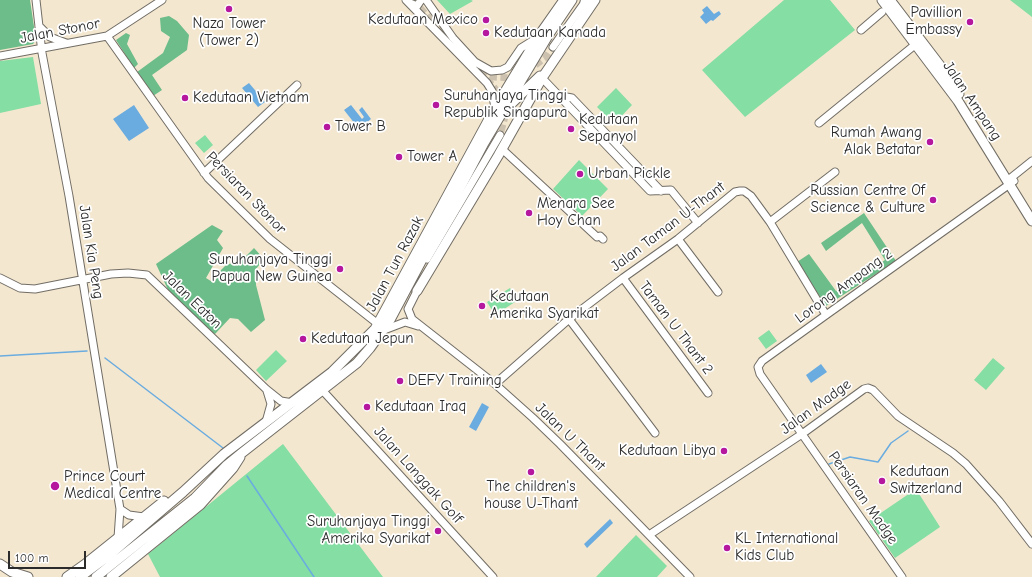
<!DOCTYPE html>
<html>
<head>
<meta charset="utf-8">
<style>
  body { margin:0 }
  #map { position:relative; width:1032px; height:577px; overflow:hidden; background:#f4e7d0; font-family:"Comic Neue",sans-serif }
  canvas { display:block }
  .scale { position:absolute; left:8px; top:551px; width:78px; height:18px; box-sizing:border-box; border:2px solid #2b2b2b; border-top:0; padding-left:5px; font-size:12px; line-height:14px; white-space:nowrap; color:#2b2b2b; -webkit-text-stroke:3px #fff; paint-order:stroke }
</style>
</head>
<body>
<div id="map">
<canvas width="1032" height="577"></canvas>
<div class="scale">100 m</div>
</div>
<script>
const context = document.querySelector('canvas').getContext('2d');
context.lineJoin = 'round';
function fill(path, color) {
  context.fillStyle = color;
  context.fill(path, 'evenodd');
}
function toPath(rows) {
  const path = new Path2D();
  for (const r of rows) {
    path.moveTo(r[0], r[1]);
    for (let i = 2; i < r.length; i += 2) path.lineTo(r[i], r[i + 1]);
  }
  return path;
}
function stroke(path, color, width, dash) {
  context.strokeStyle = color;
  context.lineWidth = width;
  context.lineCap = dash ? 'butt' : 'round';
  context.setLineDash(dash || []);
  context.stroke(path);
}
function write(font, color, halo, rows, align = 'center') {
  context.font = font + ' "Comic Neue",sans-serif';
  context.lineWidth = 3.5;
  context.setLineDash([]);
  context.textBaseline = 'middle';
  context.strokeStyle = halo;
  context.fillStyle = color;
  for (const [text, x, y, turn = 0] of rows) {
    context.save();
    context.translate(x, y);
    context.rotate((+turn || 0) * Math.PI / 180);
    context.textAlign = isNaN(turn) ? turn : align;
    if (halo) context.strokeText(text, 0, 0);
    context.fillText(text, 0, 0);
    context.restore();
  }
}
fill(toPath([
  [437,0,471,0,473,1,450,14],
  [784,0,830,0,855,30,745,117,702,70],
  [1010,0,1032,0,1032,17],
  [33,57,41,104,0,113,0,61],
  [616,88,632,105,614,124,597,107],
  [205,135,213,145,204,153,195,143],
  [579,160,608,189,582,216,553,189],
  [510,288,518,300,495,315,487,302],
  [769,330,777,341,766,349,758,338],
  [276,350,287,361,266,381,256,370],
  [993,358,1005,368,986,390,974,380],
  [283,444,383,577,160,577,148,554],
  [916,489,940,527,895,558,869,521],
  [636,535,667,566,657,577,596,577]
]), '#85dea3');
fill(toPath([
  [0,0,30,0,36,40,33,44,0,50],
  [169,16,177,21,189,35,187,50,152,75,162,90,153,96,137,72,163,53,170,37,161,31,160,18],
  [126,33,130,35,127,44,138,64,134,68,116,40],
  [864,213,896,261,826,306,797,262,809,254,836,291,885,260,862,223,826,251,821,243],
  [212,225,223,231,217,240,223,248,206,278,214,283,220,271,226,265,242,260,254,248,264,259,256,269,256,285,265,320,251,332,238,319,230,318,215,334,205,328,169,292,156,264]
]), '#6cbd89');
fill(toPath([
  [707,6,714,14,719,11,721,14,713,21,711,20,706,24,700,17,704,13,702,10],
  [249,83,265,102,258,107,242,88],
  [134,105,149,128,129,141,113,119],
  [351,105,362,119,364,117,359,110,362,107,371,119,359,129,344,110],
  [821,364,827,372,811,383,806,375],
  [482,403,489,407,476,431,469,427],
  [610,519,613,523,587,548,584,544]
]), '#6aacdf');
stroke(toPath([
  [0,356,87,351],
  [105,358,223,448],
  [829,464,850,457,878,462,891,443,908,431],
  [247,476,314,577]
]), '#6aacdf', 1.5);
stroke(toPath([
  [413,0,435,25],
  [433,19,453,42],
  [472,65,494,77,511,78,515,76],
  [527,71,545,58,553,47],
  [487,79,502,97,507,109,500,135]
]), '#ccc1af', 7, [7, 3.5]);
const minor = toPath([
  [36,0,42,53,69,196,120,509,118,538],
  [406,0,487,83,492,91,495,108],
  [426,0,453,38,475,62,491,71,502,70,508,67,521,48,537,38],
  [410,3,417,6,421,0],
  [39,26,50,37,66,43],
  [861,30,882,12],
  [107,36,208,178,270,239,378,324],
  [553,47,585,2],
  [0,56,107,36,162,0],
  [542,78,650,191,671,190,698,223],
  [561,96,572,98,661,191],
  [819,123,916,44],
  [502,149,597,237,600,236,603,239],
  [204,173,297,85],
  [1007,181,1032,161],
  [770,222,835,172],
  [678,239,718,292],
  [427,259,500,135],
  [0,278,20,288,35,289,111,274,128,273,147,275,266,389,281,401,293,403],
  [623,278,708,393],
  [417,291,408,309,412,319,495,384,533,418,560,444,690,577],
  [569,319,655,433],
  [384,330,405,322,418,326],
  [495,384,569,319,623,278,678,239,735,192,740,191,744,191,751,196,770,222,826,315],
  [323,391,493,577],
  [266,422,271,404,267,391],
  [120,509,129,515,144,517],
  [649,535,802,434,864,389,868,388,873,390,898,416,953,453,966,464,999,501,1032,544],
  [902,577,760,374,758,367,762,361,826,315,1014,181]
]);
const major = toPath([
  [882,0,958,101,1032,221],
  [890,0,945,72,959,94],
  [585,2,587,0],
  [512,103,540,76],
  [417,291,498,156,542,78,595,0],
  [0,564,12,572,28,577],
  [67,577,84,565,164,501],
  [80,577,107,557,183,492,224,454,332,372,375,329,495,108,538,37,564,0],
  [96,577,195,498,227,465,243,452,357,363,370,348,390,320,484,143,549,34,572,0],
  [111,577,200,505,233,468,240,457]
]);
stroke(minor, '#716d65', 9);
stroke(major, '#716d65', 11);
stroke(minor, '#fff', 7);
stroke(major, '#fff', 9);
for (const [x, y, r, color] of [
  [229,9,4,"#b5179e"],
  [486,20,4,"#b5179e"],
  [970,22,4,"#b5179e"],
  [486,33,4,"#b5179e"],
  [185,98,4,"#b5179e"],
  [436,105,4,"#b5179e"],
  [327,127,4,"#b5179e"],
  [571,129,4,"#b5179e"],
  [930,142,4,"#b5179e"],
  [399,157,4,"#b5179e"],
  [580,174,4,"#b5179e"],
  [933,200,4,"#b5179e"],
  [529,213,4,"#b5179e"],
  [340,269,4,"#b5179e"],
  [482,306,4,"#b5179e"],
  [303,339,4,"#b5179e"],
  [400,381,4,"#b5179e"],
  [367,407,4,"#b5179e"],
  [724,451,4,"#b5179e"],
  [531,472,4,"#b5179e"],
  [882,481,4,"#b5179e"],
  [55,486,5,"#b5179e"],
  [438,531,4,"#b5179e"],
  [727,548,4,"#b5179e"]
]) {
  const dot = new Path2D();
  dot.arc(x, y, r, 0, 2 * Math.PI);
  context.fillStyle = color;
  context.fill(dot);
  stroke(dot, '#fff', 1.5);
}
write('15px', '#2b2b2b', '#fff', [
  ["Pavillion",962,13,"right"],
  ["Embassy",962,30,"right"],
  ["Kedutaan Mexico",478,20,"right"],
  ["Naza Tower",229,24,"center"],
  ["(Tower 2)",229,41,"center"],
  ["Kedutaan Kanada",494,33],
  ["Suruhanjaya Tinggi",444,96],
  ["Republik Singapura",444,113],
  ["Kedutaan Vietnam",193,98],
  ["Kedutaan",579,120],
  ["Sepanyol",579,137],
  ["Tower B",335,127],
  ["Rumah Awang",922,133,"right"],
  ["Alak Betatar",922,150,"right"],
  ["Tower A",407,157],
  ["Urban Pickle",588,174],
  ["Russian Centre Of",925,191,"right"],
  ["Science & Culture",925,208,"right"],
  ["Menara See",537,204],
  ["Hoy Chan",537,221],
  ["Suruhanjaya Tinggi",332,260,"right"],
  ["Papua New Guinea",332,277,"right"],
  ["Kedutaan",490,297],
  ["Amerika Syarikat",490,314],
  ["Kedutaan Jepun",311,339],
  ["DEFY Training",408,381],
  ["Kedutaan Iraq",375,407],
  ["Kedutaan Libya",716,451,"right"],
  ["Kedutaan",890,472],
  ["Switzerland",890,489],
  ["Prince Court",64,477],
  ["Medical Centre",64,494],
  ["The children's",531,487,"center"],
  ["house U-Thant",531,504,"center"],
  ["Suruhanjaya Tinggi",430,522,"right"],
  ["Amerika Syarikat",430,539,"right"],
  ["KL International",735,539],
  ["Kids Club",735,556]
], 'left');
write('15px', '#2b2b2b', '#fff', [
  ["Jalan Stonor",60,31,-11],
  ["Jalan Ampang",972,101,56],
  ["Persiaran Stonor",246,193,46],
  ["Jalan Taman U-Thant",668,227,-37],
  ["Jalan Kia Peng",91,252,81],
  ["Jalan Tun Razak",395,264,-62],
  ["Lorong Ampang 2",844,286,-36],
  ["Jalan Eaton",192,300,44],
  ["Taman U Thant 2",676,328,53],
  ["Jalan Madge",816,407,-36],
  ["Jalan U Thant",570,437,44],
  ["Jalan Langgak Golf",418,475,48],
  ["Persiaran Madge",863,498,55]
]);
</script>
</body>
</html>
